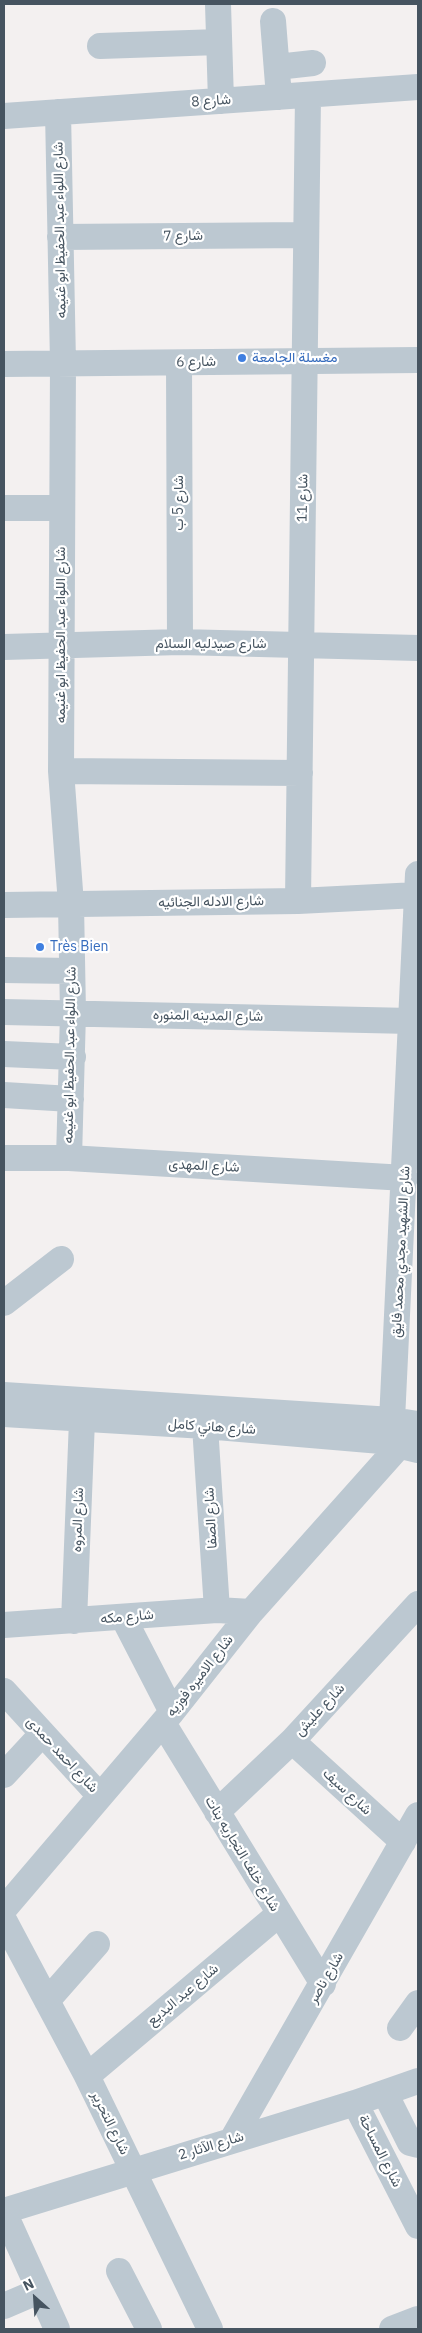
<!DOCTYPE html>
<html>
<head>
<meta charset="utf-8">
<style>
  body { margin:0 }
  #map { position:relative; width:422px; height:2333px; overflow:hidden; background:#f3f0f0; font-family:"IBM Plex Sans",sans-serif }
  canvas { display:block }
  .frame { position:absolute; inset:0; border:5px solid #465460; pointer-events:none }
  .north { position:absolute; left:10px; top:2273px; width:50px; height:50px; -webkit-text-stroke:4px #fff; paint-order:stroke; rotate:334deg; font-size:14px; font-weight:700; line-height:20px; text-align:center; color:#465460 }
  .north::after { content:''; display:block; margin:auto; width:18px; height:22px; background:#465460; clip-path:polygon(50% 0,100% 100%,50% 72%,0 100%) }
</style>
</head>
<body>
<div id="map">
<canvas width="422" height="2333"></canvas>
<div class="frame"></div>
<div class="north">N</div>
</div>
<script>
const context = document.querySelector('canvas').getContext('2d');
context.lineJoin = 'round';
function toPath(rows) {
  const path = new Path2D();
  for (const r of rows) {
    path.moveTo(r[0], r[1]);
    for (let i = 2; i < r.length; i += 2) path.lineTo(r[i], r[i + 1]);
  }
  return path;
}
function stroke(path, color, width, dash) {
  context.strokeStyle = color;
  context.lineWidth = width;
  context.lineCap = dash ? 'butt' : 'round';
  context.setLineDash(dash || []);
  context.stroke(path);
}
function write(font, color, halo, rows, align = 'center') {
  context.font = font + ' "IBM Plex Sans",Vazirmatn,sans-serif';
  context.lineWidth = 4.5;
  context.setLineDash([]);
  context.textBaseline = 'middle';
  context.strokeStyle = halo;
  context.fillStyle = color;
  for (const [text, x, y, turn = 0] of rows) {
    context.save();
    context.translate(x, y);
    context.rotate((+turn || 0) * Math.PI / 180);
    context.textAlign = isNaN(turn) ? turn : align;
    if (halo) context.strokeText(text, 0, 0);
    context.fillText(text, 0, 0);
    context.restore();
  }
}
stroke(toPath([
  [218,4,221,101],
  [273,21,279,97],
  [100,46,219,42],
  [277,67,313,63],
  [58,112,63,363,61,771,71,904,73,1013,69,1158],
  [4,116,418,87],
  [60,237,305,235],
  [179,363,180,642],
  [4,364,418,360],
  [4,508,61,508],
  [4,647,180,642,418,648],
  [61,771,300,773],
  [298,901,308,95],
  [4,905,298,901,417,895],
  [4,970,72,971],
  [4,1012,411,1021],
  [4,1054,73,1057],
  [4,1095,71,1099],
  [4,1158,69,1158,405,1178],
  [4,1303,61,1259],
  [4,1395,392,1420,418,1424],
  [4,1414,205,1426,381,1441,418,1450],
  [392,1420,418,874],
  [205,1426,217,1610],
  [123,1617,172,1712],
  [74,1621,82,1420],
  [4,1625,217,1610,251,1612],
  [4,1691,100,1796],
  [163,1723,323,1984],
  [292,1741,403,1842],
  [4,1775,42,1734],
  [217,1812,292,1741,418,1604],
  [4,1909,172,1712,251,1612,400,1445],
  [4,1920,87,2076,210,2329],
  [47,2001,97,1944],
  [400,2028,418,2003],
  [87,2076,279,1914],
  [385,2093,410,2143,418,2145],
  [355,2103,418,2226],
  [232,2140,418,1815],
  [4,2211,355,2103,418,2081],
  [4,2212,57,2329],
  [119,2271,149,2329],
  [4,2306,39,2291],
  [392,2329,418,2319]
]), '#bcc8d1', 26);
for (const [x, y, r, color] of [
  [242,358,5,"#3f7fe0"],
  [40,947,5,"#3f7fe0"]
]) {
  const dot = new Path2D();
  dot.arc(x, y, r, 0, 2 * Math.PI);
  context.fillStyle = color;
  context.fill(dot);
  stroke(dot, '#fff', 2);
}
write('14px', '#465460', '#fff', [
  ["شارع 8",211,101,-4],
  ["شارع اللواء عبد الحفيظ ابو غنيمه",60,230,-91],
  ["شارع 7",183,236,-1],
  ["شارع 6",196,362,-1],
  ["شارع 11",303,498,-89],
  ["شارع 5 ب",179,503,-90],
  ["شارع اللواء عبد الحفيظ ابو غنيمه",61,635,-90],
  ["شارع صيدليه السلام",211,644],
  ["شارع الادله الجنائيه",211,902,-1],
  ["شارع المدينه المنوره",208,1016,1],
  ["شارع اللواء عبد الحفيظ ابو غنيمه",70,1055,-89],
  ["شارع المهدى",204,1166,3],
  ["شارع الشهيد مجدي محمد فايق",401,1252,-87],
  ["شارع هاني كامل",212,1427,4],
  ["شارع الصفا",211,1518,-93],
  ["شارع المروه",78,1520,-88],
  ["شارع مكه",127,1617,-5],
  ["شارع الاميره فوزيه",200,1676,-52],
  ["شارع عليش",320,1710,-47],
  ["شارع احمد حمدى",62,1755,47],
  ["شارع سيف",347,1792,43],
  ["شارع خلف التجاريه بنات",242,1854,59],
  ["شارع ناصر",326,1978,-60],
  ["شارع عبد البديع",183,1995,-40],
  ["شارع التحرير",110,2123,64],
  ["شارع الآثار 2",211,2146,-17],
  ["شارع المساحة",380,2151,63]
]);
write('14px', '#366cbe', '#fff', [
  ["مغسلة الجامعة",252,358],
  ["Très Bien",50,947]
], 'left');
</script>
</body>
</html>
